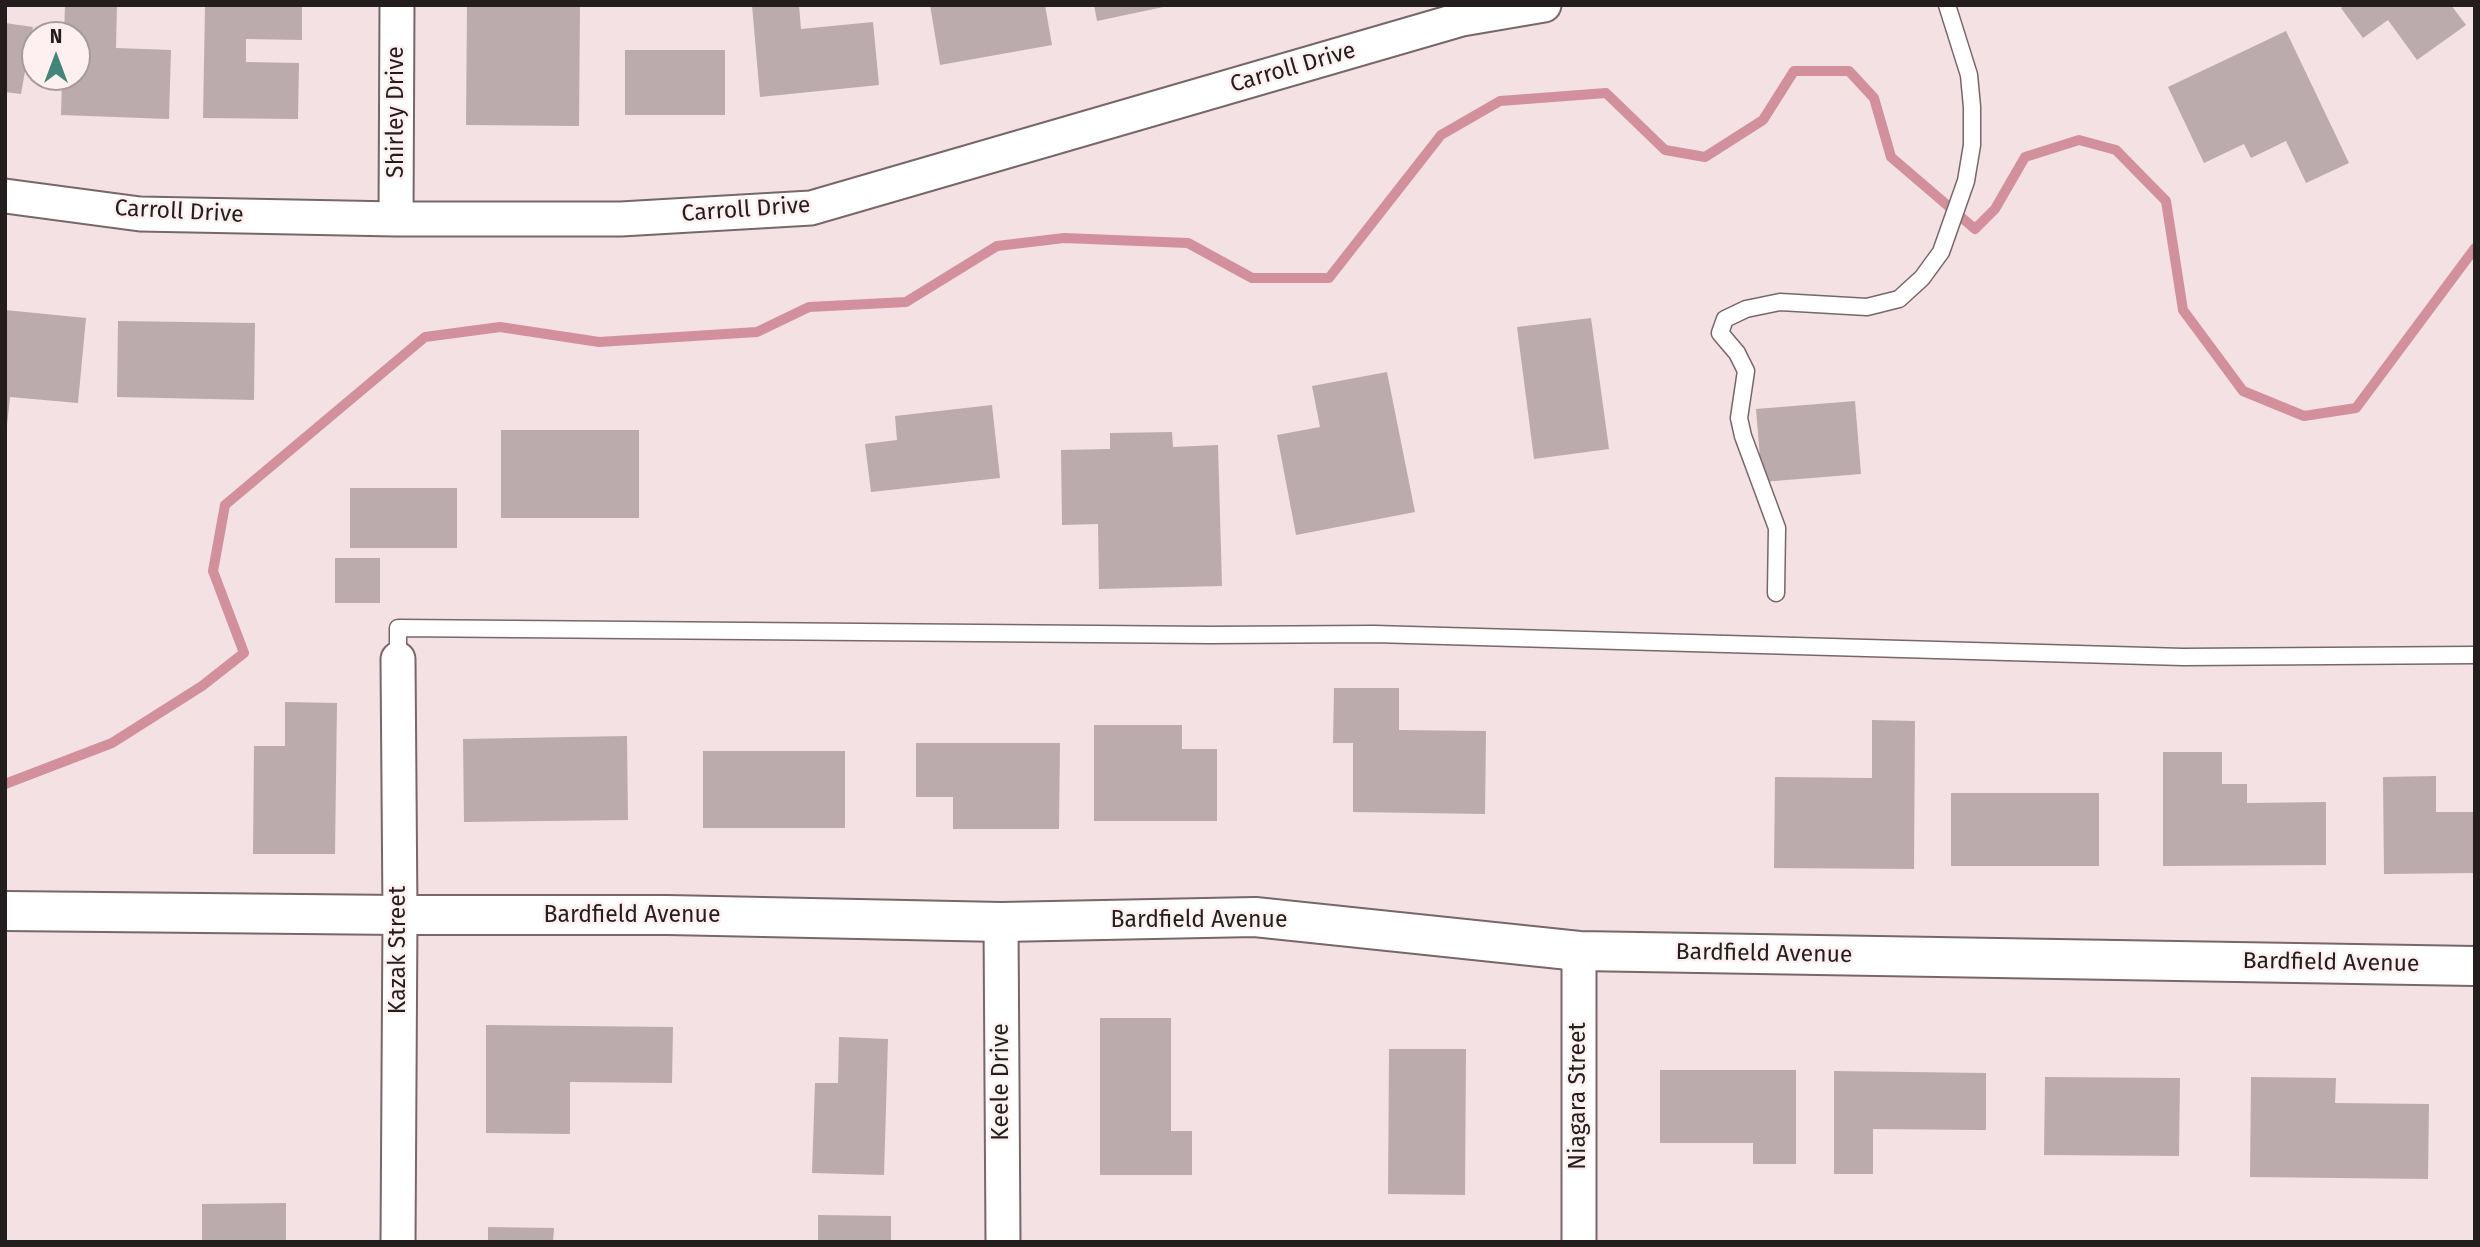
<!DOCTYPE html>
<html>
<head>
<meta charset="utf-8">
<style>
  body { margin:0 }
  #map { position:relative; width:2480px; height:1247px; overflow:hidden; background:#f3e1e4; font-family:"Fira Sans",sans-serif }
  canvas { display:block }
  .frame { position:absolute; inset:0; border:7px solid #231d1e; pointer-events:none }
  .north { position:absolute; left:21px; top:21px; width:70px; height:70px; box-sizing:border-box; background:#feeff1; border:2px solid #a69b9d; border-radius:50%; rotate:0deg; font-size:19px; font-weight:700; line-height:28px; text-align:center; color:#231d1e }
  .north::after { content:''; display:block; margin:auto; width:24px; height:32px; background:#42867a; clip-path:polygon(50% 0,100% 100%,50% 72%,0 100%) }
</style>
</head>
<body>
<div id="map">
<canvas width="2480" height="1247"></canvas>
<div class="frame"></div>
<div class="north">N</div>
</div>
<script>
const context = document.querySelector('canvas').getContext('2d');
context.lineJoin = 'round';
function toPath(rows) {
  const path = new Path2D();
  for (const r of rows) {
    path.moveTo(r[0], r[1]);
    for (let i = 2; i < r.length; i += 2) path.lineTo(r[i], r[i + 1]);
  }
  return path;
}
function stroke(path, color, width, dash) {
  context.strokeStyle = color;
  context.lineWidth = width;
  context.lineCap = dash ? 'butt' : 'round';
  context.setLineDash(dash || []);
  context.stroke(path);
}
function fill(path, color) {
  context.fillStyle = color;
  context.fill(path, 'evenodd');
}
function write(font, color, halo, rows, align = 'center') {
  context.font = font + ' "Fira Sans",sans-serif';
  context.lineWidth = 5;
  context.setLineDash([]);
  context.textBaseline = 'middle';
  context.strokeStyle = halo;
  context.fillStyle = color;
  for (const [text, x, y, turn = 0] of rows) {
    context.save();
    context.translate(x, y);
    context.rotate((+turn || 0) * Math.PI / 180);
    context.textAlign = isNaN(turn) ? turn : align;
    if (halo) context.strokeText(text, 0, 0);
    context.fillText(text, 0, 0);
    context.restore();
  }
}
stroke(toPath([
  [5,784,112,743,202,686,244,653,213,571,225,505,425,337,500,327,599,342,757,332,809,307,906,302,997,246,1064,238,1188,243,1252,278,1329,278,1441,135,1500,101,1606,93,1665,150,1705,157,1763,120,1794,71,1849,71,1874,98,1891,157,1975,229,1995,209,2025,157,2079,140,2116,150,2166,201,2183,310,2243,391,2304,416,2356,408,2475,248]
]), '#d2909c', 10);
fill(toPath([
  [65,5,117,5,116,48,171,50,169,119,61,115,62,77,77,77,77,35,64,35],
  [205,5,302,5,302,40,246,39,246,62,299,63,298,119,203,118],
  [467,5,580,5,579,126,466,125],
  [752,5,799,5,801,29,873,22,879,85,760,97],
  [930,5,1045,5,1052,45,940,65],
  [1094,5,1168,5,1168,6,1097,21],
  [2344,5,2451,5,2466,25,2417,60,2388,20,2363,38,2341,8],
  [5,23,33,27,21,94,5,92],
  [2286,31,2349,163,2306,183,2286,141,2251,158,2244,144,2204,163,2168,87],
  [625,50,725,50,725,115,625,115],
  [5,310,86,318,78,403,10,397,7,425,5,425],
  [1591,318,1609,449,1534,459,1517,327],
  [118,321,255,323,254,400,117,397],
  [1387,372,1415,512,1296,535,1277,435,1320,427,1312,386],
  [1855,401,1861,474,1762,482,1756,409],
  [992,405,1000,478,871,492,865,444,897,440,895,416],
  [501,430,639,430,639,518,501,518],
  [1172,432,1173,447,1218,445,1222,586,1099,589,1098,524,1062,525,1061,450,1110,449,1110,433],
  [350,488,457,488,457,548,350,548],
  [335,558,380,558,380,603,335,603],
  [1334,688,1399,688,1399,730,1486,731,1485,814,1353,812,1353,743,1333,743],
  [285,702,337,703,335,854,253,854,254,746,285,746],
  [1872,720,1915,721,1914,869,1774,868,1775,777,1872,778],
  [1094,725,1182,725,1182,749,1217,749,1217,821,1094,821],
  [627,736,628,820,464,822,463,739],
  [916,743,1060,743,1059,829,953,829,953,797,916,797],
  [703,751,845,751,845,828,703,828],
  [2163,752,2222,752,2222,784,2247,784,2247,803,2326,802,2326,865,2163,866],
  [2436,776,2436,812,2475,812,2475,873,2384,874,2383,777],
  [1951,793,2099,793,2099,866,1951,866],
  [1100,1018,1171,1018,1171,1131,1192,1131,1192,1175,1100,1175],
  [486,1025,673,1027,672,1083,570,1082,570,1134,486,1133],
  [839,1037,888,1039,884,1175,812,1173,815,1083,838,1083],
  [1389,1049,1466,1049,1465,1195,1388,1194],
  [1660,1070,1796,1070,1796,1164,1753,1164,1753,1143,1660,1143],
  [1834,1071,1986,1073,1986,1130,1873,1129,1873,1174,1834,1174],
  [2045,1077,2180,1078,2179,1156,2044,1155],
  [2251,1077,2336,1078,2335,1103,2429,1104,2428,1179,2250,1177],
  [286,1203,286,1242,202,1242,202,1204],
  [818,1215,891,1216,891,1242,818,1242],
  [488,1227,554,1228,553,1242,488,1242]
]), '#bcabad');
const lane = toPath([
  [1776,593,1777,528,1743,436,1739,418,1746,371,1737,353,1720,333,1725,319,1746,309,1780,302,1867,307,1899,299,1922,278,1941,252,1966,181,1972,145,1972,107,1969,75,1947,5],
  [398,659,398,628,1210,635,1374,634,2183,657,2475,655]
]);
const street = toPath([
  [5,196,140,214,396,219,621,219,811,208,1462,19,1544,5],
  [396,219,397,5],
  [1001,922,1003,1242],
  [1579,951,1579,1242],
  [398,1242,400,915,398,659]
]);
const secondary = toPath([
  [5,911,400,915,668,915,1001,922,1255,917,1579,951,2475,966]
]);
stroke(lane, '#77676a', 19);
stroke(street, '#77676a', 37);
stroke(secondary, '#77676a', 42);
stroke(lane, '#fff', 16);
stroke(street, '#fff', 33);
stroke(secondary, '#fff', 38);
write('23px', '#231d1e', '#feeff1', [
  ["Carroll Drive",1293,68,-16],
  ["Shirley Drive",397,112,-90],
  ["Carroll Drive",746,210,-4],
  ["Carroll Drive",179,212,3],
  ["Bardfield Avenue",632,916],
  ["Bardfield Avenue",1199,921],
  ["Kazak Street",399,950,-90],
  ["Bardfield Avenue",1764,954,1],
  ["Bardfield Avenue",2331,963,1],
  ["Keele Drive",1002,1082,-90],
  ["Niagara Street",1579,1096,-90]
]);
</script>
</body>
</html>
